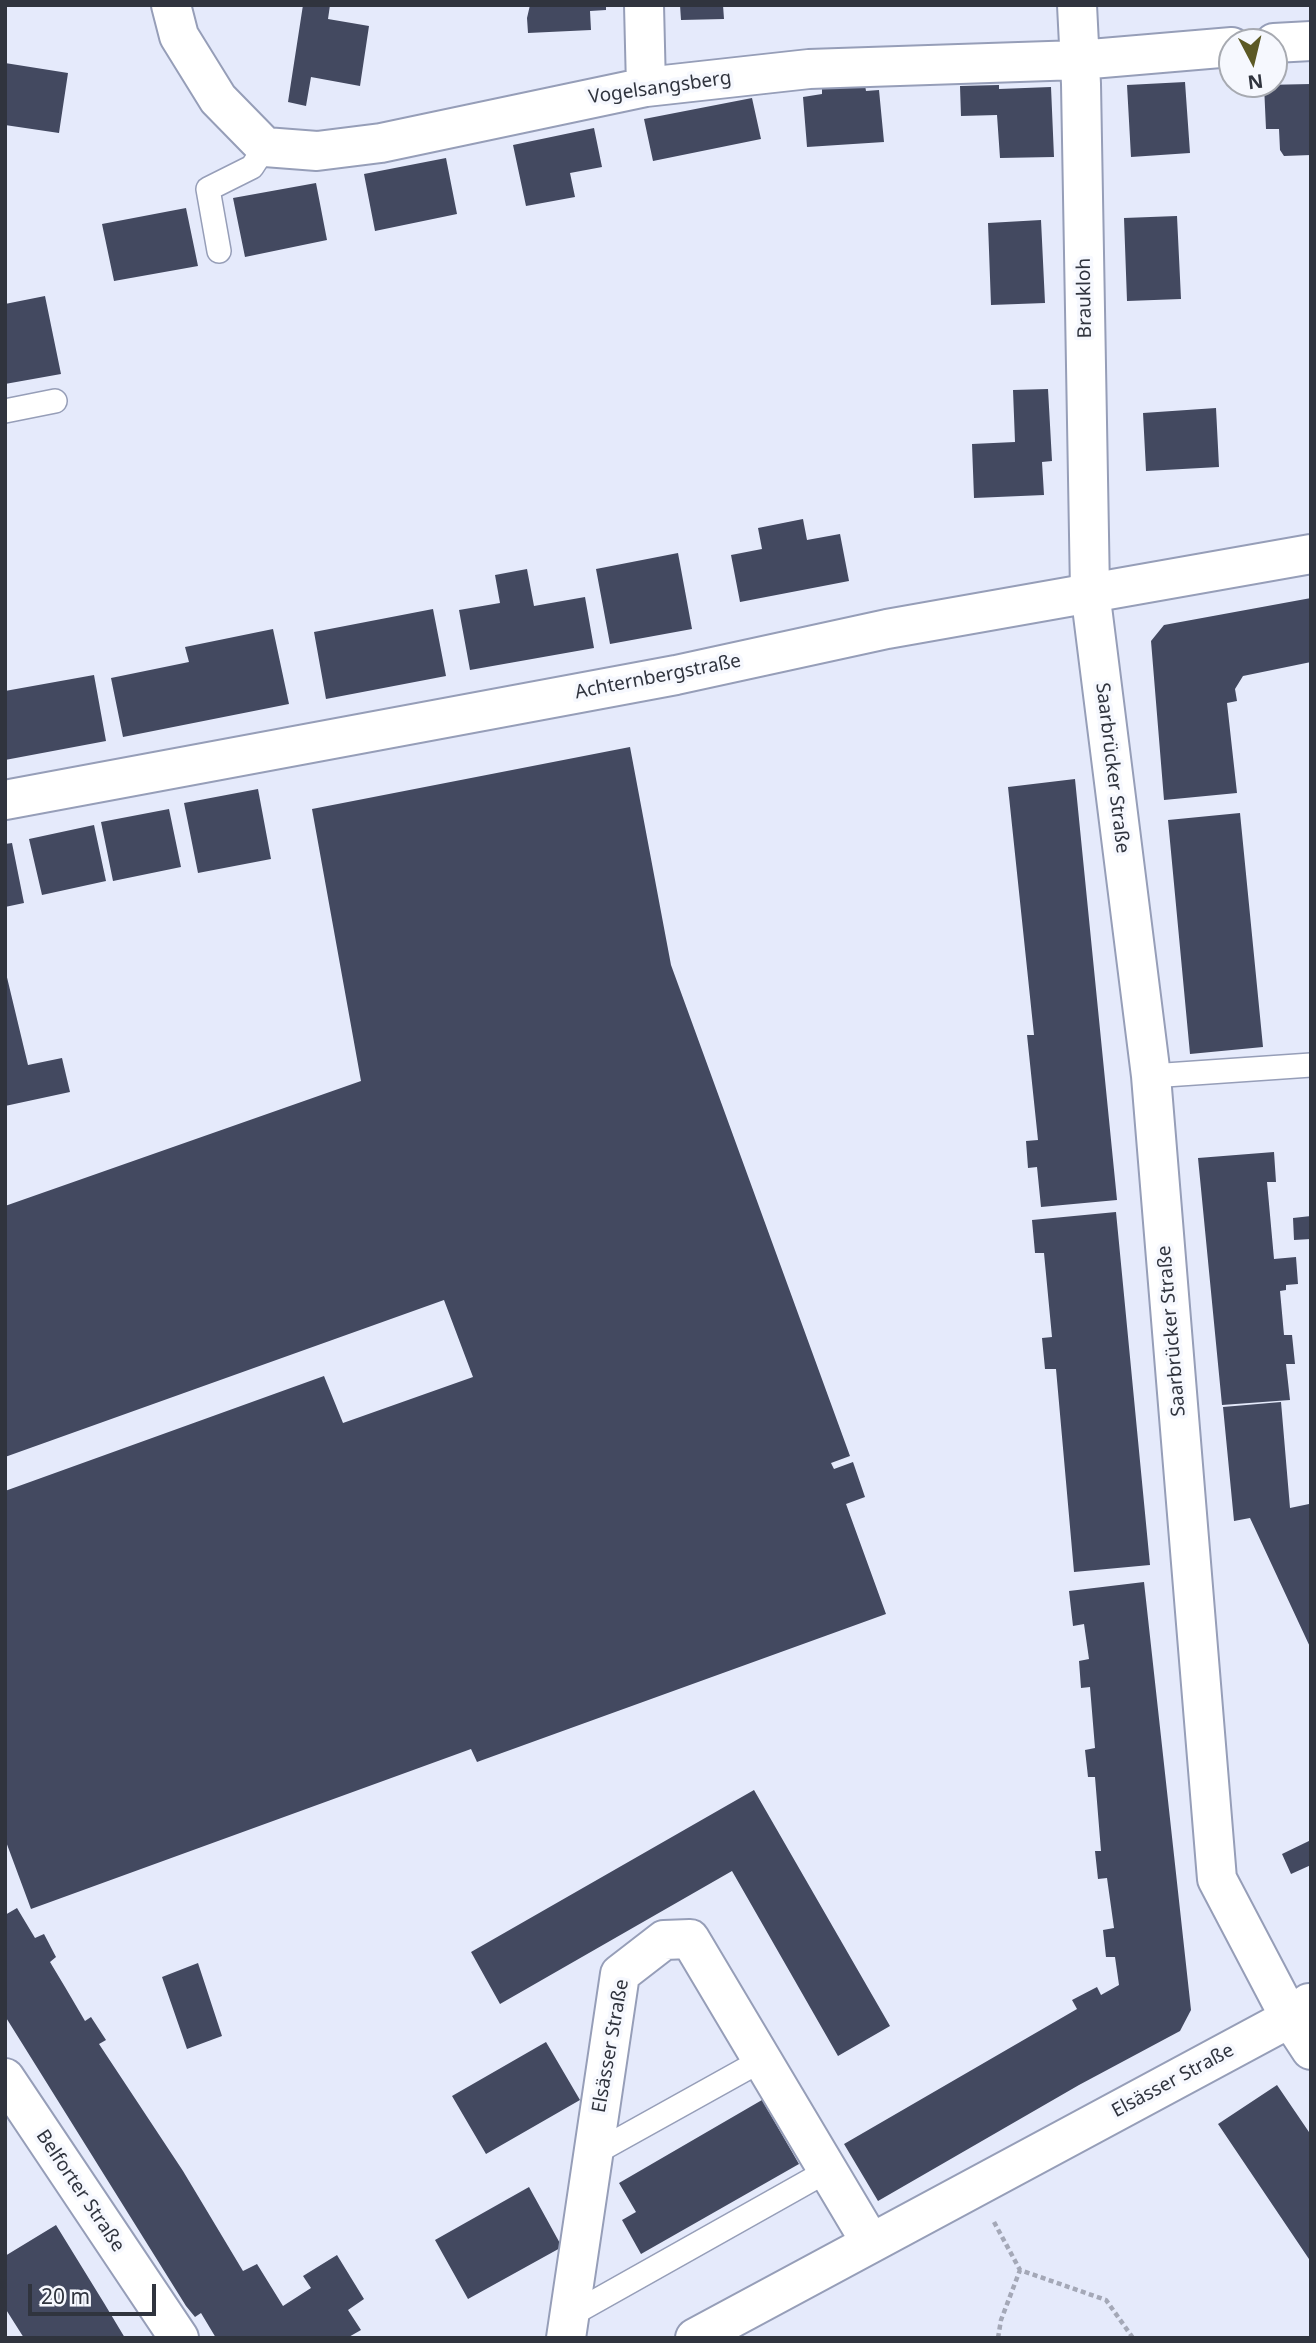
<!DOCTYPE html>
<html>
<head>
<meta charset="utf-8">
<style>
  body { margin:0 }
  #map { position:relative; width:1316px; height:2343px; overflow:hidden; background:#e5eafb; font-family:"Noto Sans",sans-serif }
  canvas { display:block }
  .frame { position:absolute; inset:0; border:7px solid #30343e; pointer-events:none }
  .north { position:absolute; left:1218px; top:28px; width:70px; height:70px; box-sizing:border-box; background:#f6f8fe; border:2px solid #a7aab1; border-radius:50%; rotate:173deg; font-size:19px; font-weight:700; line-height:28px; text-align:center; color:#30343e }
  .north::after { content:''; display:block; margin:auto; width:24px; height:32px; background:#5c5925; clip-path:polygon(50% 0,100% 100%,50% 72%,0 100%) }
  .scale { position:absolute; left:28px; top:2284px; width:128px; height:32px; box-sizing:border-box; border:4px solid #30343e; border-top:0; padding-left:9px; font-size:21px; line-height:24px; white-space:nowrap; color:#30343e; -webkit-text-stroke:5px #f6f8fe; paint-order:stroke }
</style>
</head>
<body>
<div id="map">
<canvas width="1316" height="2343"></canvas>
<div class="frame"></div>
<div class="north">N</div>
<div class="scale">20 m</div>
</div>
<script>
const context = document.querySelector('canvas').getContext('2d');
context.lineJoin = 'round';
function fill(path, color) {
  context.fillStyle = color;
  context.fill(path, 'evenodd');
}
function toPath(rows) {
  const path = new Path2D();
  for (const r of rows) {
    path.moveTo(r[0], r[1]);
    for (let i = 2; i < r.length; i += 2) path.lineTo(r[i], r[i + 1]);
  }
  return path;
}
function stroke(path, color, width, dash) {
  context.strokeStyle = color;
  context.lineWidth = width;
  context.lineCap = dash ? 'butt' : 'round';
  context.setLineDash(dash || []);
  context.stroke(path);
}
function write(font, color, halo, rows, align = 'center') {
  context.font = font + ' "Noto Sans",sans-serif';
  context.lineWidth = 7;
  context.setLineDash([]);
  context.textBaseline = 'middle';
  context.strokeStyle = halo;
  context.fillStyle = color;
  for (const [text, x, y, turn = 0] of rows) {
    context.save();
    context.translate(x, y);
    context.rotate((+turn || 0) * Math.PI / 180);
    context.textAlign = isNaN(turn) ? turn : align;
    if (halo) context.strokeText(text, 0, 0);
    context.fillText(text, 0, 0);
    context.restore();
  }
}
fill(toPath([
  [303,5,330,5,328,19,369,26,360,86,311,77,306,106,288,102],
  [530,5,606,5,606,10,590,11,591,30,528,33,527,18],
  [680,5,723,5,724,19,681,20],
  [5,63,68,73,59,133,5,125],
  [1185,82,1190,153,1131,157,1127,85],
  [1311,84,1311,155,1284,156,1280,150,1279,129,1266,129,1264,85],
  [865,85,866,91,879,90,884,142,807,147,803,97,822,94,822,89],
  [999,85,999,89,1051,87,1054,157,1000,158,997,115,961,116,960,86],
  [752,98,761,139,653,161,644,119],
  [594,128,602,167,570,173,575,197,526,206,513,145],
  [446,158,457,214,375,231,364,174],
  [316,183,327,240,245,257,233,198],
  [186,208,198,266,114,281,102,224],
  [1177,216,1181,299,1127,301,1124,218],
  [1041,220,1045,303,991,305,988,223],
  [45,296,61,374,5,384,5,304],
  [1048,389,1052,461,1042,462,1044,495,974,498,972,444,1015,442,1013,390],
  [1216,408,1219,467,1146,471,1143,413],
  [803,519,807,540,840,534,849,581,740,602,731,555,762,549,758,528],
  [678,553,692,629,610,644,596,569],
  [527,569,534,606,585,597,594,648,470,670,459,610,500,603,495,575],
  [1311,598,1311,662,1243,676,1235,689,1237,701,1227,703,1237,793,1164,800,1151,641,1164,625],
  [433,609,446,676,326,699,314,632],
  [273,629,289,704,123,737,111,678,189,662,185,647],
  [94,675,106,741,5,760,5,691],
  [630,747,671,965,850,1456,831,1463,834,1469,853,1462,865,1497,846,1504,886,1614,477,1762,471,1749,31,1909,5,1839,5,1491,324,1376,343,1423,473,1377,444,1300,5,1457,5,1206,361,1081,312,809],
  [1075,779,1117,1200,1041,1207,1037,1167,1028,1168,1026,1141,1038,1140,1027,1035,1034,1035,1008,787],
  [258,789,271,859,198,873,184,803],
  [169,809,181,867,113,881,101,822],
  [1240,813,1263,1047,1190,1054,1168,820],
  [94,825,106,881,42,895,29,839],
  [12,843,24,903,5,907,5,844],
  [5,969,28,1065,62,1058,70,1092,5,1106],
  [1274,1152,1276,1182,1267,1182,1274,1259,1296,1257,1298,1284,1286,1285,1286,1290,1280,1291,1284,1335,1292,1335,1295,1364,1286,1364,1290,1400,1222,1405,1198,1158],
  [1116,1212,1150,1565,1074,1572,1056,1369,1045,1369,1042,1338,1052,1337,1044,1253,1035,1253,1032,1220],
  [1311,1216,1311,1239,1294,1240,1293,1218],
  [1281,1402,1290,1508,1309,1504,1311,1508,1311,1649,1250,1518,1234,1521,1223,1407],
  [1144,1582,1191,2010,1180,2031,1079,2085,878,2201,844,2144,1077,2009,1072,2000,1097,1987,1101,1995,1119,1985,1115,1957,1106,1957,1103,1930,1114,1928,1107,1878,1098,1879,1095,1851,1101,1851,1095,1777,1088,1777,1085,1750,1095,1748,1090,1687,1081,1688,1079,1661,1089,1659,1084,1624,1073,1626,1069,1591],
  [754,1790,890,2026,838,2056,732,1871,500,2004,471,1952],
  [1311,1840,1311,1865,1291,1874,1282,1854],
  [17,1908,35,1938,44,1934,56,1957,50,1962,65,1987,85,2021,91,2017,106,2040,99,2044,183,2171,243,2271,257,2264,283,2306,311,2288,303,2276,337,2255,364,2299,348,2310,361,2330,347,2338,216,2338,201,2313,195,2317,186,2306,5,2016,5,1915],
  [198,1963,222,2036,187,2049,162,1977],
  [546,2042,580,2100,486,2154,452,2096],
  [1277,2085,1311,2135,1311,2262,1218,2124],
  [762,2100,799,2164,641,2254,622,2220,636,2212,619,2183],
  [529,2187,562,2247,468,2299,435,2240],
  [56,2225,104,2303,125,2338,24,2338,5,2308,5,2256]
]), '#434960');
const service = toPath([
  [219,251,208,189,252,167,265,147],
  [5,411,55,401],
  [1151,1076,1311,1065],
  [593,2154,762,2060],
  [569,2316,827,2171]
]);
const minor = toPath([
  [171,5,179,36,218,99,265,147,317,151,381,143,646,87,809,69,1079,60,1232,47],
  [644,5,646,87],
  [1077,5,1081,84,1090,591,1151,1076,1217,1879,1290,2018,1311,2050],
  [1274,43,1311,41],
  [5,2078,179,2338],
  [566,2338,620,1974,664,1940,690,1939,871,2243],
  [695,2338,1290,2018,1309,2003]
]);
const tertiary = toPath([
  [5,800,676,675,887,629,1311,554]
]);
stroke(service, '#969eb8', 26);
stroke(minor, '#969eb8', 42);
stroke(tertiary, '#969eb8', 42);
stroke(toPath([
  [994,2222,1020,2270,1106,2300,1133,2338],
  [998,2338,1001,2320,1020,2270]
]), '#a4a8b7', 4.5, [5, 3.5]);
stroke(service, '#fff', 23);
stroke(minor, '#fff', 38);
stroke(tertiary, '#fff', 38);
write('19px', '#30343e', '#f6f8fe', [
  ["Vogelsangsberg",660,88,-8],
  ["Braukloh",1085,298,-91],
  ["Achternbergstraße",658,677,-11],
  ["Saarbrücker Straße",1112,768,83],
  ["Saarbrücker Straße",1172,1331,-95],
  ["Elsässer Straße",611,2046,-80],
  ["Elsässer Straße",1173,2081,-28],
  ["Belforter Straße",80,2191,56]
]);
</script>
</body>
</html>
